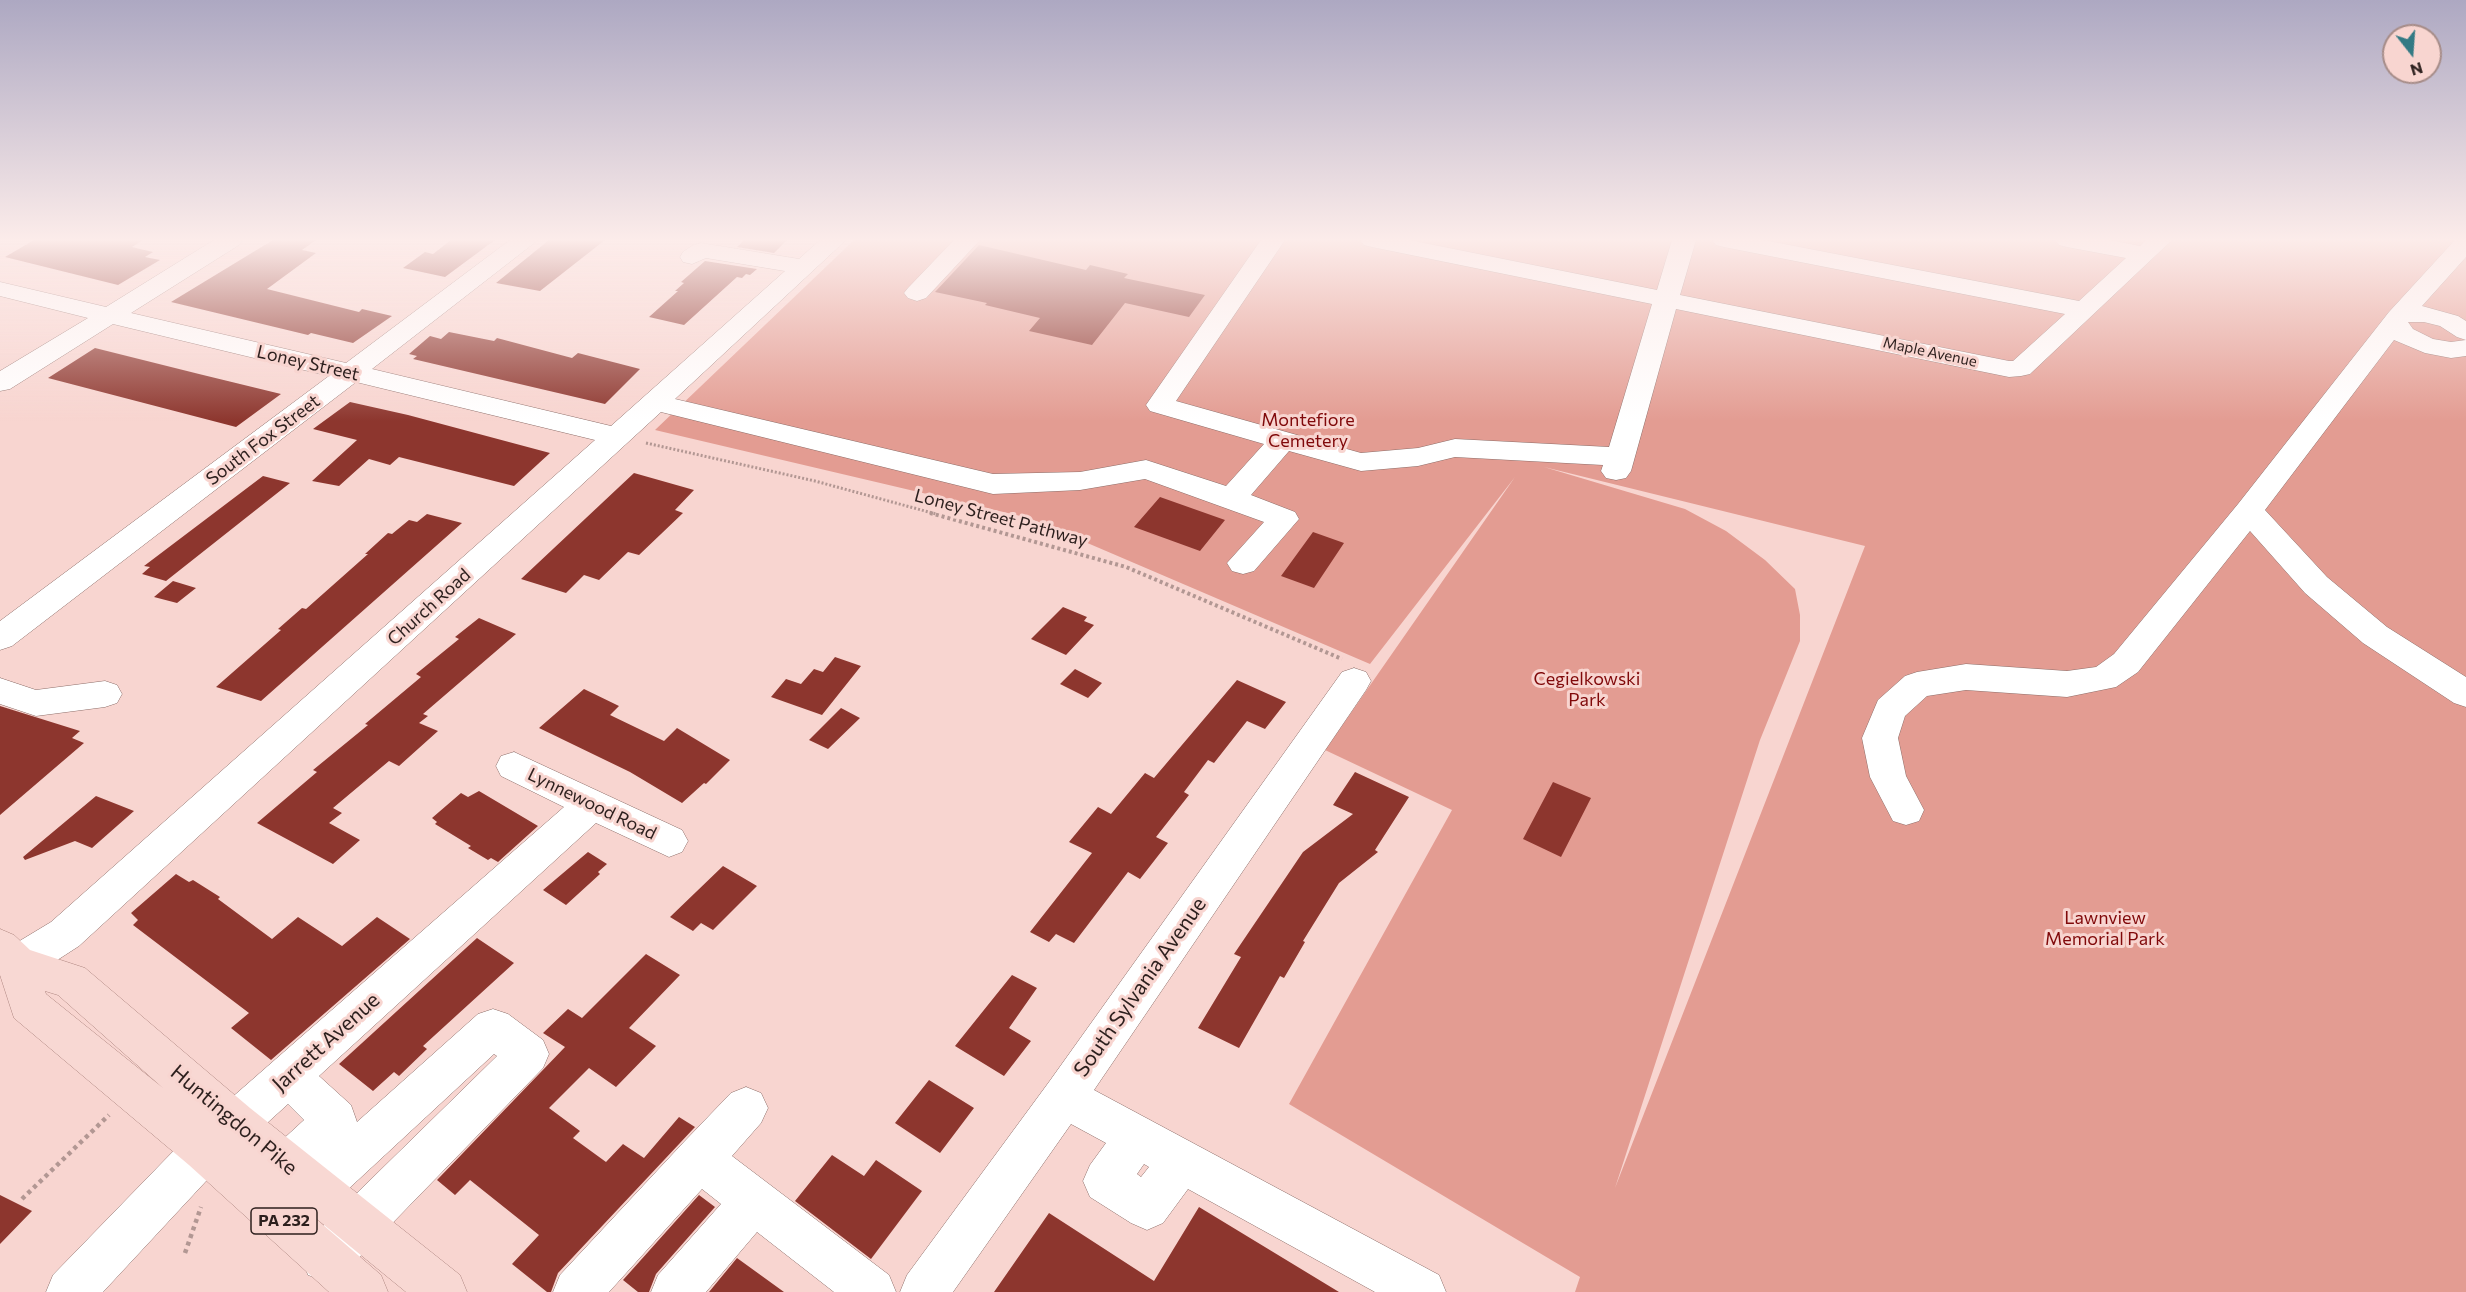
<!DOCTYPE html>
<html>
<head>
<meta charset="utf-8">
<style>
  body { margin:0 }
  #map { position:relative; width:2466px; height:1292px; overflow:hidden; background:#f8d5d0; font-family:Commissioner,sans-serif }
  canvas { display:block }
  .north { position:absolute; left:2382px; top:24px; width:60px; height:60px; box-sizing:border-box; background:#f8d5d0; border:2px solid #a68c88; border-radius:50%; rotate:163deg; font-size:16px; font-weight:700; line-height:24px; text-align:center; color:#2c1f1d }
  .north::after { content:''; display:block; margin:auto; width:21px; height:27px; background:#337a84; clip-path:polygon(50% 0,100% 100%,50% 72%,0 100%) }
</style>
</head>
<body>
<div id="map">
<canvas width="2466" height="1292"></canvas>
<div class="north">N</div>
</div>
<script>
const context = document.querySelector('canvas').getContext('2d');
context.lineJoin = 'round';
function fill(path, color) {
  context.fillStyle = color;
  context.fill(path, 'evenodd');
}
function toPath(rows) {
  const path = new Path2D();
  for (const r of rows) {
    path.moveTo(r[0], r[1]);
    for (let i = 2; i < r.length; i += 2) path.lineTo(r[i], r[i + 1]);
  }
  return path;
}
function stroke(path, color, width, dash) {
  context.strokeStyle = color;
  context.lineWidth = width;
  context.lineCap = dash ? 'butt' : 'round';
  context.setLineDash(dash || []);
  context.stroke(path);
}
function write(font, color, halo, rows, align = 'center') {
  context.font = font + ' Commissioner,sans-serif';
  context.lineWidth = 6;
  context.setLineDash([]);
  context.textBaseline = 'middle';
  context.strokeStyle = halo;
  context.fillStyle = color;
  for (const [text, x, y, turn = 0] of rows) {
    context.save();
    context.translate(x, y);
    context.rotate((+turn || 0) * Math.PI / 180);
    context.textAlign = isNaN(turn) ? turn : align;
    if (halo) context.strokeText(text, 0, 0);
    context.fillText(text, 0, 0);
    context.restore();
  }
}
fill(toPath([
  [854,240,2466,240,2466,1292,1575,1292,1580,1277,1289,1104,1452,810,1325,750,1515,477,1370,664,1029,518,655,430],
  [1544,467,1865,546,1615,1188,1760,740,1800,641,1800,615,1795,589,1765,560,1726,531,1685,509]
]), '#e39c92');
fill(toPath([
  [34,240,143,240,132,247,153,252,145,257,160,260,118,285,5,257],
  [273,240,316,240,302,250,316,253,267,289,359,312,362,309,392,316,353,343,311,333,308,335,171,302],
  [451,240,495,240,445,277,403,268,425,252,433,254],
  [549,240,605,240,540,291,496,283],
  [744,240,787,240,774,253,737,247],
  [979,245,1086,270,1090,265,1128,274,1124,278,1205,295,1189,317,1125,303,1092,345,1029,331,1040,318,985,305,987,303,935,292],
  [705,261,757,269,750,275,746,274,742,278,737,277,684,325,649,317,678,291,675,291,684,283,681,282],
  [449,332,494,341,497,338,572,358,578,353,640,369,605,404,413,359,417,356,409,354,430,336,441,339],
  [95,348,199,374,281,394,236,427,48,378],
  [350,402,408,415,550,453,514,486,399,457,390,465,369,459,339,486,312,481,357,440,313,429],
  [634,473,694,490,675,510,683,513,639,555,628,552,599,580,584,575,566,593,521,579],
  [263,476,290,483,166,581,142,574,150,567,144,566],
  [1160,497,1225,520,1200,551,1134,527],
  [427,514,462,523,261,701,216,687,281,630,278,629,302,608,306,609,368,554,365,554,388,533,392,534,409,520,417,522],
  [1313,532,1344,543,1314,588,1281,576],
  [173,581,196,588,177,603,154,597],
  [1063,607,1087,617,1084,621,1094,625,1066,655,1031,639],
  [479,618,516,634,423,714,428,716,419,723,438,731,399,766,389,761,333,808,342,813,329,823,360,840,333,864,257,823,317,772,313,770,368,725,365,724,421,677,416,674,459,639,455,637],
  [835,657,861,666,822,715,771,697,786,679,801,684,814,669,823,672],
  [1075,669,1102,683,1088,698,1060,684],
  [1237,680,1286,702,1265,729,1247,721,1214,763,1208,760,1184,792,1189,795,1156,837,1168,843,1140,879,1128,872,1074,943,1056,934,1049,942,1030,932,1092,853,1069,842,1098,807,1111,814,1145,773,1154,778],
  [584,689,619,706,610,715,664,741,677,728,730,760,706,784,704,783,682,803,630,772,539,728],
  [0,706,80,731,72,738,84,743,0,815],
  [841,708,860,718,828,749,809,740],
  [1355,772,1409,797,1375,850,1378,852,1339,883,1303,941,1305,942,1284,978,1280,976,1239,1048,1198,1028,1241,957,1234,954,1303,852,1353,814,1333,805],
  [1553,782,1591,798,1561,857,1523,839],
  [479,791,538,826,498,862,491,858,488,860,468,848,471,846,435,824,437,822,432,818,461,793,468,797],
  [96,796,134,811,92,848,75,841,25,860,23,857],
  [588,852,607,864,598,872,600,874,566,905,543,890],
  [723,866,757,886,713,930,701,923,693,931,670,917],
  [176,874,189,882,193,880,220,897,218,899,272,939,298,917,342,946,377,917,410,939,271,1060,231,1028,249,1013,133,925,138,920,131,913],
  [477,938,514,963,423,1046,427,1049,399,1076,394,1072,373,1091,339,1064],
  [646,954,680,975,629,1028,656,1046,616,1087,589,1068,549,1108,580,1131,573,1138,606,1162,623,1144,644,1158,679,1117,695,1127,558,1273,551,1292,547,1292,512,1264,539,1235,470,1180,455,1195,437,1180,565,1047,543,1033,568,1009,582,1018],
  [1012,975,1037,988,1009,1028,1031,1041,1004,1076,955,1046],
  [929,1080,974,1108,940,1153,895,1123],
  [832,1155,864,1176,876,1160,922,1191,871,1259,795,1201],
  [0,1195,32,1211,0,1244],
  [699,1195,715,1207,656,1274,649,1292,638,1292,623,1280],
  [1199,1207,1339,1292,994,1292,1049,1213,1154,1281],
  [737,1258,784,1292,709,1292]
]), '#8d362e');
const minor = toPath([
  [214,240,243,240,239,245,131,313,346,363,510,240,538,240,372,369,611,426,785,271,706,258,692,264,683,262,680,257,683,252,693,245,701,243,799,259,820,240,846,240,675,399,993,474,1080,472,1146,460,1226,486,1264,444,1150,411,1146,405,1261,240,1285,240,1176,401,1361,453,1418,448,1455,439,1609,447,1652,304,1372,247,1364,245,1360,240,1409,240,1657,290,1672,240,1696,240,1680,295,2009,361,2013,361,2065,314,1724,247,1716,245,1712,240,1763,240,2079,301,2126,258,2067,247,2059,245,2055,240,2109,240,2140,246,2146,240,2172,240,2030,374,2021,376,2009,377,1676,309,1631,471,1626,478,1616,480,1606,478,1601,471,1603,465,1455,457,1418,466,1361,471,1289,451,1251,495,1295,512,1299,519,1254,571,1243,574,1232,571,1227,563,1264,522,1145,479,1080,490,993,494,661,412,79,946,31,977,17,982,3,977,0,971,0,957,3,951,51,922,595,440,356,382,12,646,0,650,0,621,329,376,113,324,10,389,0,391,0,371,88,318,0,296,0,282,106,307,214,240],
  [954,240,980,240,926,298,917,301,908,298,904,293,908,288,954,240],
  [2455,240,2466,240,2466,257,2422,306,2458,316,2466,321,2466,340,2457,337,2440,326,2424,322,2408,322,2413,329,2433,339,2451,342,2466,340,2466,356,2451,358,2425,353,2394,340,2265,510,2327,577,2387,627,2466,677,2466,707,2454,703,2363,643,2305,593,2250,531,2138,672,2116,687,2067,697,1966,690,1927,696,1905,716,1898,738,1906,776,1924,810,1919,821,1906,825,1893,821,1870,777,1862,738,1878,700,1905,676,1917,672,1966,664,2067,671,2096,667,2114,654,2238,504,2389,312,2455,240],
  [1354,668,1366,672,1371,681,1366,690,1094,1090,1439,1275,1446,1292,1375,1292,1188,1189,1163,1223,1147,1230,1131,1223,1090,1197,1083,1181,1090,1165,1106,1143,1071,1124,953,1292,900,1292,907,1275,1049,1082,1342,672,1354,668],
  [1144,1164,1149,1167,1141,1177,1137,1174,1144,1164],
  [0,678,36,690,105,681,117,685,122,694,117,703,105,707,36,716,0,704,0,678],
  [514,752,682,830,688,841,682,852,669,857,596,823,319,1076,351,1105,357,1122,478,1014,493,1009,508,1014,543,1040,549,1054,543,1068,342,1275,325,1281,308,1275,302,1258,308,1241,497,1056,494,1054,316,1219,300,1226,284,1219,278,1201,271,1204,255,1197,248,1181,255,1165,304,1120,288,1104,221,1165,103,1292,46,1292,53,1275,189,1135,564,807,501,776,496,766,501,756,514,752],
  [746,1087,761,1093,768,1108,761,1123,732,1156,889,1275,896,1292,834,1292,757,1232,706,1292,651,1292,658,1275,721,1204,702,1189,609,1292,553,1292,560,1275,683,1143,731,1093,746,1087]
]);
const major = toPath([
  [0,929,14,935,30,950,85,968,250,1108,460,1275,467,1292,406,1292,307,1211,381,1275,388,1292,329,1292,189,1165,14,1018,0,975,0,929],
  [45,991,58,995,163,1088,46,994,45,991]
]);
stroke(minor, '#8d6e69', 1);
stroke(major, '#ae8680', 1);
stroke(toPath([
  [646,443,815,481,936,514]
]), '#b29793', 3, [2, 2]);
stroke(toPath([
  [930,513,1126,567,1342,659]
]), '#b29793', 4, [3, 3]);
stroke(toPath([
  [22,1199,109,1115],
  [185,1253,201,1207]
]), '#b29793', 4.5, [4, 4]);
fill(minor, '#fff');
fill(major, '#f8d8d3');
const sky = context.createLinearGradient(0, 0, 0, 421);
sky.addColorStop(0, '#ada8c2');
sky.addColorStop(0.57, '#fcecea');
sky.addColorStop(1, '#fcecea00');
context.fillStyle = sky;
context.fillRect(0, 0, 2466, 421);
write('15px', '#2c1f1d', '#f8d5d0', [
  ["Maple Avenue",1930,352,12]
]);
for (const [x, y, w] of [
  [284,1221,66]
]) {
  const box = new Path2D();
  box.roundRect(x - w / 2, y - 13, w, 26, 4.5);
  context.fillStyle = '#f8d5d0';
  context.fill(box);
  stroke(box, '#2c1f1d', 1.5);
}
write('bold 16px', '#2c1f1d', null, [
  ["PA 232",284,1221]
]);
write('18px', '#2c1f1d', '#f8d5d0', [
  ["Loney Street",308,363,13],
  ["South Fox Street",263,440,-37],
  ["Loney Street Pathway",1001,518,15],
  ["Church Road",429,607,-42],
  ["Lynnewood Road",592,804,26]
]);
write('18px', '#80090a', '#f8d5d0', [
  ["Montefiore",1308,420],
  ["Cemetery",1308,441],
  ["Cegielkowski",1587,679],
  ["Park",1587,700],
  ["Lawnview",2105,918],
  ["Memorial Park",2105,939]
]);
write('21px', '#2c1f1d', '#f8d5d0', [
  ["South Sylvania Avenue",1140,987,-55],
  ["Jarrett Avenue",326,1042,-42],
  ["Huntingdon Pike",234,1120,40]
]);
</script>
</body>
</html>
